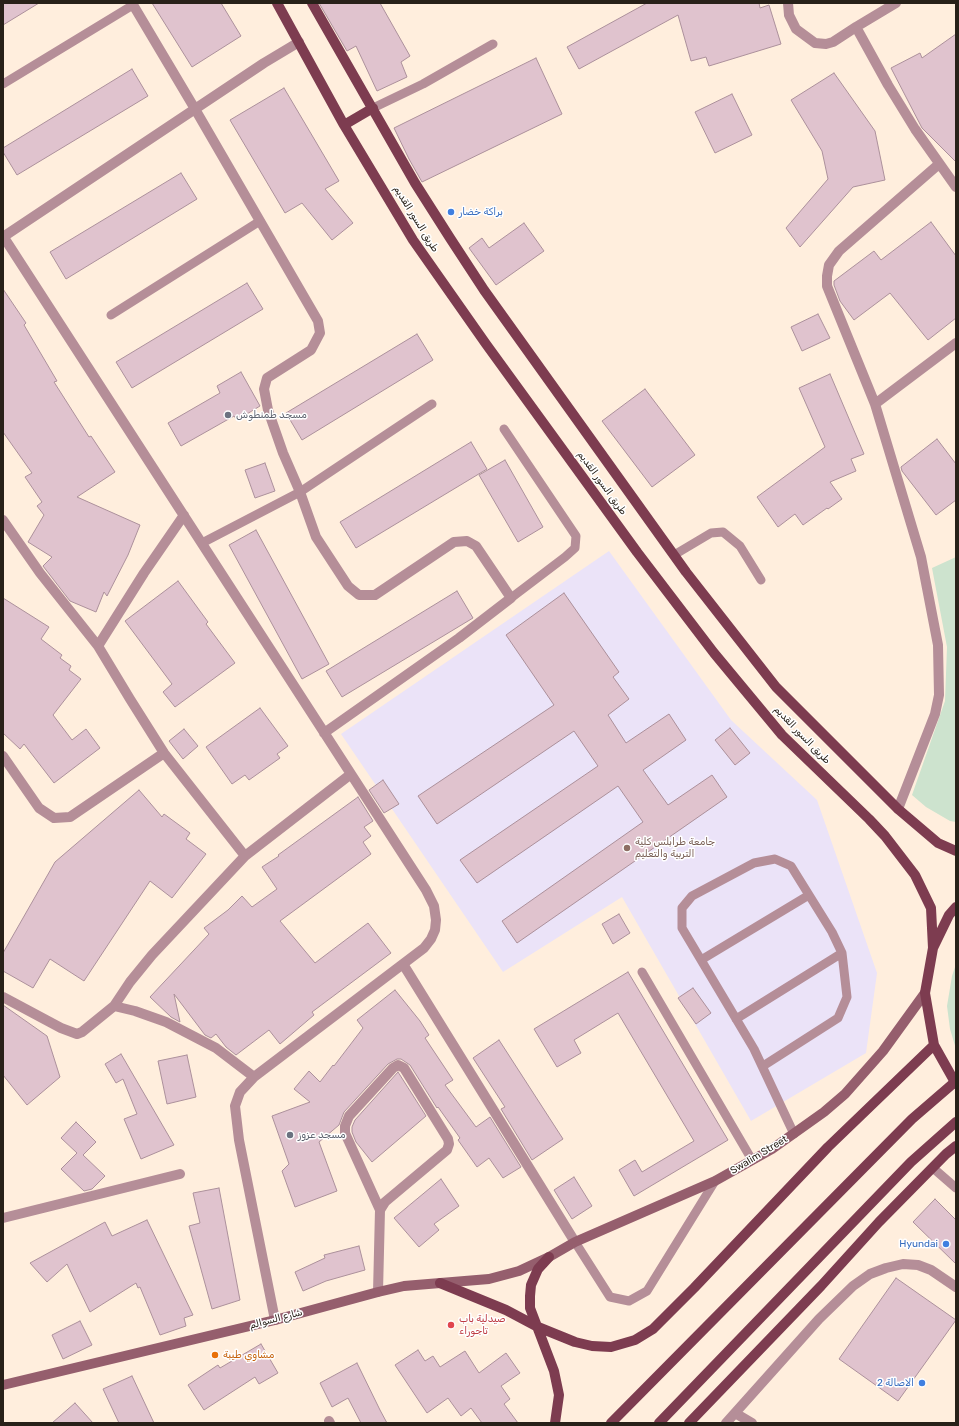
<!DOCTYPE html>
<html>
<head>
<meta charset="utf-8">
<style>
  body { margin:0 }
  #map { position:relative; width:959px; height:1426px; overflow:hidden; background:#fed; font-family:Rubik,sans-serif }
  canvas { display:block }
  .frame { position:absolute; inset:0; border:4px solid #282119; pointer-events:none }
</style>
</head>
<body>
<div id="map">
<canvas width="959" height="1426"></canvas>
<div class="frame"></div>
</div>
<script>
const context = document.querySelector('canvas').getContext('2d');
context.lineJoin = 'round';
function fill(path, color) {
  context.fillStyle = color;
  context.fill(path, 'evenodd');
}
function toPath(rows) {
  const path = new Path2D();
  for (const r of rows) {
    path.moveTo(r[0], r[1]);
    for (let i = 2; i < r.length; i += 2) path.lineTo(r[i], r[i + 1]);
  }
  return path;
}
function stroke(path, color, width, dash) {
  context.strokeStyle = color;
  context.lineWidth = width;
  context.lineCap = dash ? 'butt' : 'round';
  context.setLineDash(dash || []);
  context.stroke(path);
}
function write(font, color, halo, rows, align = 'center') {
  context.font = font + ' Rubik,"Noto Sans Arabic",sans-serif';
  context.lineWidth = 3;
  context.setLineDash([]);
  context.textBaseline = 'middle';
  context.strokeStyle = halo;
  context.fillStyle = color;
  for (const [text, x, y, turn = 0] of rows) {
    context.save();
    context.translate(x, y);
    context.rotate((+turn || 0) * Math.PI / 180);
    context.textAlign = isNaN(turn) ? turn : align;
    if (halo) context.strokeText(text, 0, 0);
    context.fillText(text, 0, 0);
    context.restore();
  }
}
fill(toPath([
  [609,551,731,720,817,800,877,973,866,1053,751,1121,622,897,503,972,341,734]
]), '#ebe3f8');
fill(toPath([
  [956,557,956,822,950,821,926,807,912,795,945,701,947,647,932,568],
  [956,964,956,1049,950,1029,947,1006,952,976]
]), '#cde3ce');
const building = toPath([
  [3,3,39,3,3,25,3,3],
  [152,3,221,3,241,36,192,67,152,3],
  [319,3,380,3,410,56,401,62,407,77,377,91,356,46,347,51,319,3],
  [647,3,759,3,760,8,769,5,781,44,709,66,706,57,691,61,678,15,579,69,567,47,647,3],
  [956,34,956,162,922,128,891,68,920,53,922,58,956,34],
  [536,58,562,114,422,182,409,159,394,128,536,58],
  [132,69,148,96,17,175,3,152,3,148,132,69],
  [834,73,875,131,885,180,853,187,800,247,786,228,828,179,822,151,791,100,834,73],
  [284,88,339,181,325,189,353,223,332,240,302,203,285,213,230,120,284,88],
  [732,94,752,135,715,153,695,112,732,94],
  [181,173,197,199,66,279,50,252,181,173],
  [931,222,956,256,956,318,928,340,890,293,854,320,840,301,834,285,834,281,874,251,881,260,931,222],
  [524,223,544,251,496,285,469,248,482,238,489,248,524,223],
  [247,283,263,309,132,388,116,362,247,283],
  [3,289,26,323,24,325,57,381,54,382,89,437,91,436,115,472,77,497,140,525,128,555,107,596,104,592,96,612,70,601,43,566,52,557,28,542,44,515,37,506,42,502,25,477,32,473,3,432,3,289],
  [818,314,830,338,802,351,791,327,818,314],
  [417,334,433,360,302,440,286,413,417,334],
  [241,372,260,406,237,420,234,416,181,446,168,423,220,393,217,386,241,372],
  [830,374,864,454,851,459,856,471,830,482,842,499,828,509,827,508,803,525,795,514,778,527,757,497,825,447,799,388,830,374],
  [645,389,695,455,652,487,602,421,645,389],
  [937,439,956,464,956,500,936,515,902,471,901,467,937,439],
  [471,442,487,469,356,548,340,522,471,442],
  [505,460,543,527,518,542,479,475,505,460],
  [265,463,275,491,255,498,245,470,265,463],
  [256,530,329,664,302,679,229,545,256,530],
  [178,581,208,622,206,624,235,663,175,707,163,692,172,684,125,621,178,581],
  [457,591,473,618,342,697,326,671,457,591],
  [564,593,619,672,613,677,629,699,608,715,626,743,669,714,686,740,643,770,668,805,712,775,727,797,517,943,502,921,643,822,618,786,477,883,460,860,598,766,574,731,437,824,418,796,554,705,506,635,564,593],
  [3,598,49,627,41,639,62,655,60,658,71,666,69,670,81,679,53,715,72,740,86,729,100,748,54,783,24,744,20,749,3,733,3,598],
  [260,708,288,746,277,754,280,758,249,780,245,775,232,784,206,747,260,708],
  [730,728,750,753,735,765,715,740,730,728],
  [184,729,198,746,183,759,169,741,184,729],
  [383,780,399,804,384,813,369,790,383,780],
  [139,790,162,817,164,814,190,833,186,839,206,854,172,898,150,881,84,981,50,959,33,988,3,971,3,953,55,862,139,790],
  [358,797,373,821,364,827,371,836,363,842,371,854,280,921,315,963,368,923,391,953,312,1012,314,1015,280,1044,269,1030,236,1055,226,1047,216,1034,211,1038,205,1035,174,994,180,1022,171,1017,150,997,209,934,204,928,228,910,242,896,252,907,277,889,262,867,279,856,278,855,358,797],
  [619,914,630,933,613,944,602,924,619,914],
  [628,972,728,1140,634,1196,619,1170,635,1160,642,1172,694,1141,618,1013,574,1040,581,1053,557,1067,534,1029,628,972],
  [693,988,711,1013,696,1024,678,998,693,988],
  [395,990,420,1021,429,1035,425,1038,453,1080,445,1085,476,1127,490,1117,521,1167,503,1178,489,1158,477,1167,458,1140,460,1138,438,1107,437,1108,410,1065,401,1059,397,1059,388,1064,344,1112,339,1125,319,1142,337,1191,295,1207,282,1171,289,1164,272,1116,310,1102,294,1089,309,1071,320,1082,333,1065,334,1066,363,1028,357,1020,395,990],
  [3,1005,47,1036,60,1077,27,1105,3,1075,3,1005],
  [499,1040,563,1139,532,1160,501,1109,505,1107,473,1058,499,1040],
  [121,1054,174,1145,141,1159,124,1119,137,1114,123,1079,116,1083,105,1064,121,1054],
  [187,1055,196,1097,167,1104,158,1061,187,1055],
  [398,1072,426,1116,372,1162,356,1142,352,1132,352,1127,355,1120,398,1072],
  [76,1122,96,1142,83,1155,105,1176,92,1189,84,1191,61,1169,77,1153,61,1138,76,1122],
  [574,1177,592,1206,572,1219,554,1190,574,1177],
  [441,1179,459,1206,434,1224,439,1230,419,1247,394,1218,441,1179],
  [219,1188,240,1300,212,1309,189,1226,200,1223,193,1193,219,1188],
  [935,1199,956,1220,956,1264,913,1222,935,1199],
  [147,1220,193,1315,184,1318,186,1326,160,1335,140,1287,138,1288,136,1283,90,1312,67,1264,47,1282,30,1263,105,1222,112,1236,147,1220],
  [359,1246,365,1270,326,1281,303,1291,295,1272,325,1258,324,1255,359,1246],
  [896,1278,956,1320,898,1401,839,1359,896,1278],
  [80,1321,92,1345,63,1359,52,1335,80,1321],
  [261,1344,278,1373,259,1384,255,1377,204,1410,188,1385,218,1365,220,1368,261,1344],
  [418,1350,425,1361,433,1356,440,1367,465,1351,479,1373,506,1353,520,1373,501,1386,510,1399,504,1404,518,1423,482,1423,471,1408,461,1416,448,1398,427,1413,395,1365,418,1350],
  [357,1363,380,1410,387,1423,361,1423,348,1398,332,1407,320,1383,357,1363],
  [132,1376,154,1423,119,1423,103,1389,132,1376],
  [75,1403,93,1423,52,1423,75,1403]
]);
fill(building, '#e0c3ce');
stroke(building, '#ac909b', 1);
stroke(toPath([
  [3,84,133,5],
  [373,108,423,84,493,44],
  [111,315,260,221],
  [504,429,576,536,575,548,565,557,511,598],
  [202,543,300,492,432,404],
  [674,555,711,533,723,532,740,546,761,580],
  [701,960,809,895],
  [642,972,752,1160],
  [736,1019,842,953],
  [763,1066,838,1018,847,997,842,953,832,932,791,866,775,859,754,863,692,896,682,908,682,928,754,1049,794,1134],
  [933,1168,956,1188],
  [575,1242,610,1297,629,1301,647,1291,715,1181]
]), '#b58e98', 9);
stroke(toPath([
  [132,3,195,109,318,321,320,333,311,350,267,378,264,389,268,410,283,453,300,492,316,537,348,586,359,595,375,595,454,542,467,541,476,546,511,598,459,638,324,733],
  [788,3,789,15,796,29,815,43,826,44,833,42,856,27,896,3],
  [856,27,888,85,915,129,956,187],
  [3,236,426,890,434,906,436,920,435,930,431,939,424,948,254,1077,240,1092,235,1106,239,1140,275,1320],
  [3,237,264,63,299,42],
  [875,404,956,343],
  [3,520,40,573,98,646,130,699,164,753,245,856],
  [98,646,144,573,184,515],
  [3,756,39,808,54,818,70,817,164,753],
  [898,809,935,714,939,695,938,645,921,557,875,404,827,286,827,276,829,265,839,251,939,164],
  [403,964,575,1242],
  [3,997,61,1028,77,1034,82,1032,114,1006],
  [254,1077,216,1048,166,1022,135,1011,114,1006,130,982,152,955,245,856,351,774],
  [3,1218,180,1174],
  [378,1292,380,1210,385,1202,447,1150,449,1144,448,1139,404,1068,398,1065,393,1068,349,1116,345,1126,345,1133,380,1210],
  [735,1413,752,1423],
  [329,1421,330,1423],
  [726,1423,819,1319,853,1286,870,1274,886,1268,903,1264,918,1265,931,1270,956,1287]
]), '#b58e98', 10);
stroke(toPath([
  [3,1385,275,1320,378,1292,404,1286,489,1279,519,1271,549,1257,575,1242,715,1181,772,1149,824,1112,845,1094,883,1051,925,993]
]), '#955e6d', 10);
stroke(toPath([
  [277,3,344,125,413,240,486,344,637,552,714,653,782,735,869,819,885,836,915,875,931,908,933,948],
  [312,3,415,183,450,238,484,290,686,572,776,687,898,809,938,843,956,851],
  [344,125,373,108],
  [956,907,949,915,933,948,925,993,934,1045,956,1084],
  [549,1257,538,1269,531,1285,530,1296,530,1308,554,1371,559,1395,555,1423],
  [440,1283,506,1310,538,1327,575,1342,592,1346,611,1347,635,1340,653,1329,694,1288,828,1147,934,1045],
  [659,1423,911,1162,956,1122],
  [689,1423,821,1286,879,1222,946,1154,956,1146]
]), '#7d3c50', 10);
stroke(toPath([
  [611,1423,912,1119,956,1081]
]), '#7d3c50', 10);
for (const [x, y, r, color] of [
  [451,212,4,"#3f7fe0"],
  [228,415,4,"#6b7280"],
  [627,848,4,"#8d6e63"],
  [290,1135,4,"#6b7280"],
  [946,1244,4,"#3f7fe0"],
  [451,1325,4,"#e0444e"],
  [215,1355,4,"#e8710a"],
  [922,1383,4,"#3f7fe0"]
]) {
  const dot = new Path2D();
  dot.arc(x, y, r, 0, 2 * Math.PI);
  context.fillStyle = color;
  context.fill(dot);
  stroke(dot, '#fff', 1.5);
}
write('10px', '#366cbe', '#fff', [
  ["براكة خضار",459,212,"left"],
  ["Hyundai",938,1244],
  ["الاصالة 2",914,1383]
], 'right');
write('10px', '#282119', '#fff', [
  ["طريق السور القديم",416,219,58],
  ["طريق السور القديم",602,483,54],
  ["طريق السور القديم",802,735,46],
  ["Swalim Street",759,1155,-31],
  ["شارع السوالم",276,1319,-15]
]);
write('10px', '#5b616d', '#fff', [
  ["مسجد طمنطوش",236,415],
  ["مسجد عزوز",298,1135]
], 'left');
write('10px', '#785e54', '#fff', [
  ["جامعة طرابلس كلية",635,842],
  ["التربية والتعليم",635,854]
], 'left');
write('10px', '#be3a42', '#fff', [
  ["صيدلية باب",459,1319],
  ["تاجوراء",459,1331]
], 'left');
write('10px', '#c56008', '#fff', [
  ["مشاوي طيبة",223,1355]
], 'left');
</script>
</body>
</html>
